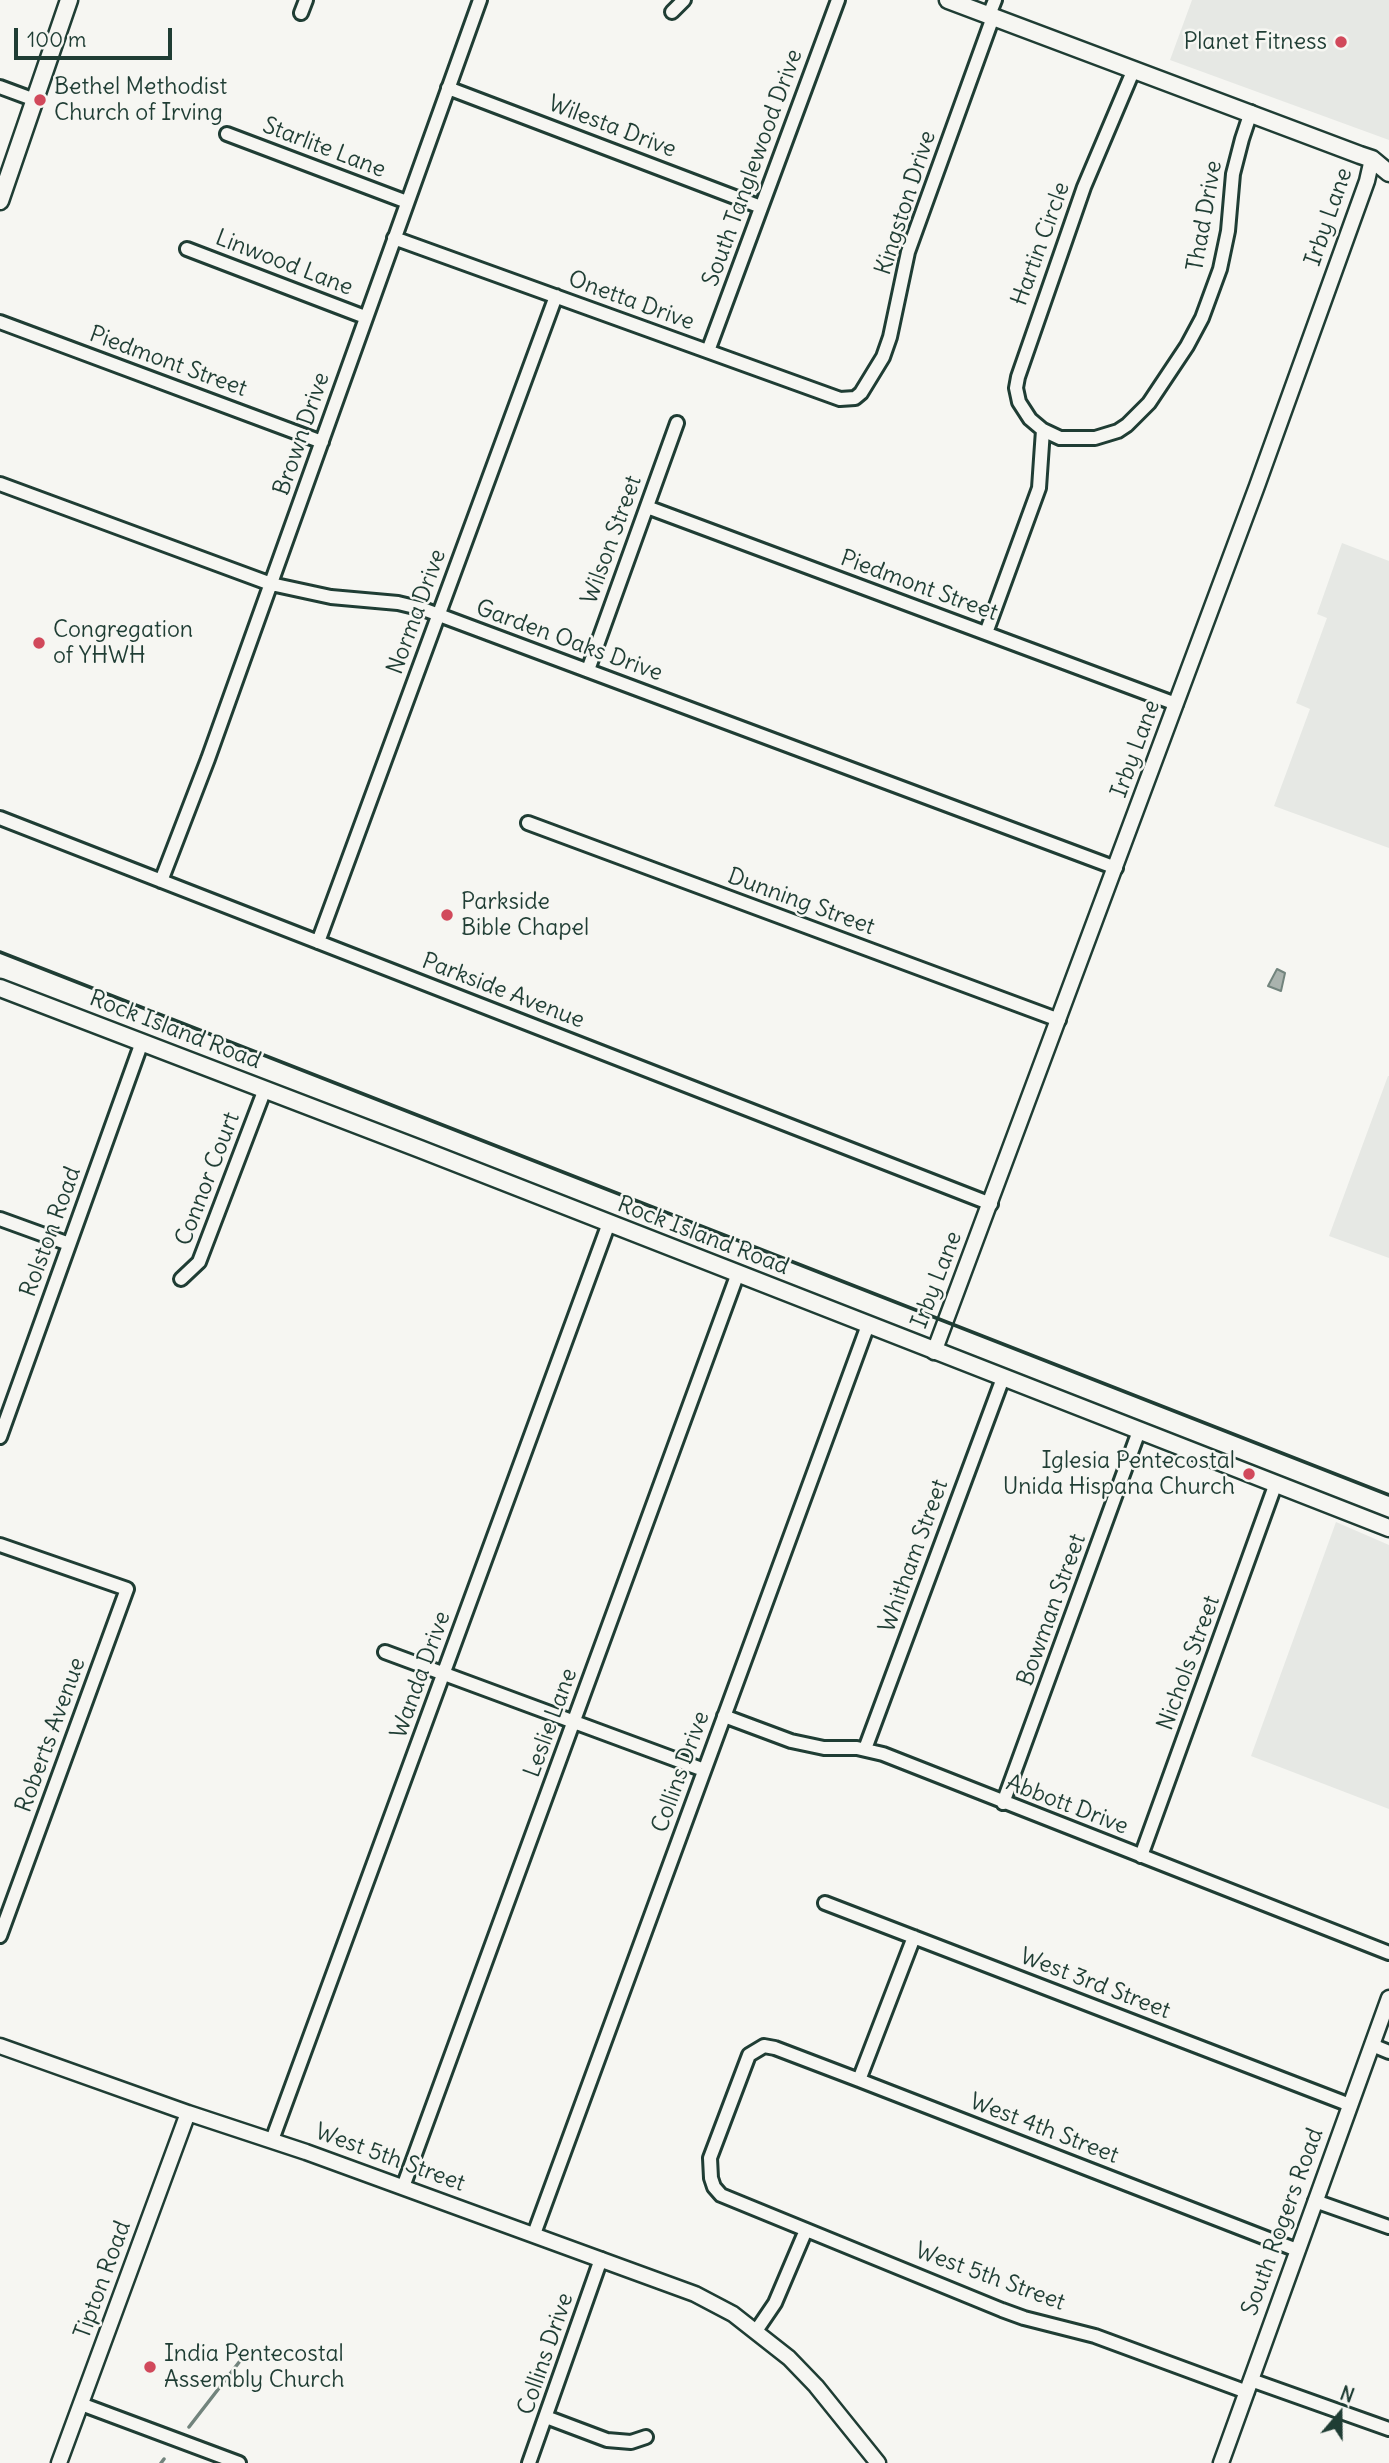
<!DOCTYPE html>
<html>
<head>
<meta charset="utf-8">
<style>
  body { margin:0 }
  #map { position:relative; width:1389px; height:2463px; overflow:hidden; background:#f6f6f2; font-family:Delius,sans-serif }
  canvas { display:block }
  .north { position:absolute; left:1305px; top:2379px; width:70px; height:70px; -webkit-text-stroke:5px #f6f6f2; paint-order:stroke; rotate:20deg; font-size:19px; font-weight:700; line-height:28px; text-align:center; color:#1f3d34 }
  .north::after { content:''; display:block; margin:auto; width:24px; height:32px; background:#1f3d34; clip-path:polygon(50% 0,100% 100%,50% 72%,0 100%) }
  .scale { position:absolute; left:14px; top:28px; width:158px; height:32px; box-sizing:border-box; border:4px solid #1f3d34; border-top:0; padding-left:9px; font-size:21px; line-height:24px; white-space:nowrap; color:#1f3d34; -webkit-text-stroke:5px #f6f6f2; paint-order:stroke }
</style>
</head>
<body>
<div id="map">
<canvas width="1389" height="2463"></canvas>
<div class="north">N</div>
<div class="scale">100 m</div>
</div>
<script>
const context = document.querySelector('canvas').getContext('2d');
context.lineJoin = 'round';
function fill(path, color) {
  context.fillStyle = color;
  context.fill(path, 'evenodd');
}
function toPath(rows) {
  const path = new Path2D();
  for (const r of rows) {
    path.moveTo(r[0], r[1]);
    for (let i = 2; i < r.length; i += 2) path.lineTo(r[i], r[i + 1]);
  }
  return path;
}
function stroke(path, color, width, dash) {
  context.strokeStyle = color;
  context.lineWidth = width;
  context.lineCap = dash ? 'butt' : 'round';
  context.setLineDash(dash || []);
  context.stroke(path);
}
function write(font, color, halo, rows, align = 'center') {
  context.font = font + ' Delius,sans-serif';
  context.lineWidth = 5;
  context.setLineDash([]);
  context.textBaseline = 'middle';
  context.strokeStyle = halo;
  context.fillStyle = color;
  for (const [text, x, y, turn = 0] of rows) {
    context.save();
    context.translate(x, y);
    context.rotate((+turn || 0) * Math.PI / 180);
    context.textAlign = isNaN(turn) ? turn : align;
    if (halo) context.strokeText(text, 0, 0);
    context.fillText(text, 0, 0);
    context.restore();
  }
}
fill(toPath([
  [1192,0,1389,0,1389,140,1170,60],
  [1342,543,1389,561,1389,848,1274,806,1310,709,1296,703,1327,618,1317,614],
  [1388,1076,1389,1076,1389,1258,1329,1236],
  [1336,1522,1389,1545,1389,1809,1251,1756]
]), '#e6e8e4');
const water = toPath([
  [1277,969,1285,973,1281,991,1268,986,1277,969]
]);
fill(water, '#aab3ae');
stroke(water, '#72847d', 2);
stroke(toPath([
  [189,2427,240,2361],
  [161,2463,164,2459]
]), '#72847d', 3.5);
const minor = toPath([
  [672,12,684,0],
  [301,13,306,0],
  [989,15,995,0],
  [1134,69,1084,187,1018,377,1016,388,1019,402,1030,419,1043,430,1060,438,1095,438,1118,431,1127,425,1149,403,1187,346,1202,318,1220,269,1228,231,1233,174,1242,139,1251,112],
  [0,87,35,100],
  [448,88,761,207],
  [227,134,407,202],
  [394,238,840,399,855,398,861,393,883,357,890,337,908,252,993,17],
  [187,249,365,317],
  [0,322,322,442],
  [708,351,838,0],
  [0,484,271,584,331,597,398,603,423,609,1116,868],
  [647,507,1176,704],
  [986,633,1039,488,1043,430],
  [588,670,677,423],
  [0,818,991,1204],
  [528,823,1059,1020],
  [161,881,208,759,480,0],
  [318,942,556,296],
  [0,1219,69,1244],
  [181,1279,199,1262,265,1089],
  [0,1437,142,1042],
  [0,1545,127,1589,0,1936],
  [385,1652,704,1770],
  [724,1716,791,1741,824,1748,857,1748,883,1754,1389,1953],
  [865,1749,1003,1378],
  [1003,1803,1139,1431],
  [1141,1856,1276,1483],
  [825,1903,1350,2105],
  [1372,2045,1389,2052],
  [859,2080,914,1937],
  [272,2140,609,1223],
  [403,2187,738,1273],
  [1315,2201,1389,2227],
  [534,2234,868,1325],
  [756,2331,775,2303,806,2230],
  [1251,2380,1389,2429],
  [1247,2392,1095,2336,1024,2318,1002,2310,721,2195,714,2187,711,2178,710,2158,749,2055,764,2046,775,2048,859,2080,1297,2250],
  [81,2404,239,2463],
  [546,2417,607,2440,631,2442,646,2437],
  [529,2463,601,2259]
]);
const tertiary = toPath([
  [934,1352,1257,486,1367,181,1372,159],
  [0,2046,188,2113,306,2152,695,2294,733,2314,789,2358,816,2386,878,2463],
  [59,2463,188,2113],
  [1221,2463,1389,1998]
]);
const secondary = toPath([
  [948,0,1360,155,1372,159,1389,173],
  [0,201,69,0],
  [0,988,420,1149,1389,1528]
]);
stroke(minor, '#1f3d34', 18);
stroke(tertiary, '#1f3d34', 19);
stroke(secondary, '#1f3d34', 21);
stroke(minor, '#f6f6f2', 12);
stroke(tertiary, '#f6f6f2', 14);
stroke(secondary, '#f6f6f2', 16);
stroke(toPath([
  [0,952,1389,1495]
]), '#1f3d34', 3.5);
for (const [x, y, r, color] of [
  [1341,42,7,"#d1495b"],
  [40,100,7,"#d1495b"],
  [39,643,7,"#d1495b"],
  [447,915,7,"#d1495b"],
  [1249,1474,7,"#d1495b"],
  [150,2367,7,"#d1495b"]
]) {
  const dot = new Path2D();
  dot.arc(x, y, r, 0, 2 * Math.PI);
  context.fillStyle = color;
  context.fill(dot);
  stroke(dot, '#f6f6f2', 2.5);
}
write('23px', '#1f3d34', '#f6f6f2', [
  ["Planet Fitness",1327,42,"right"],
  ["Bethel Methodist",54,87],
  ["Church of Irving",54,113],
  ["Congregation",53,630],
  ["of YHWH",53,656],
  ["Parkside",461,902],
  ["Bible Chapel",461,928],
  ["Iglesia Pentecostal",1235,1461,"right"],
  ["Unida Hispana Church",1235,1487,"right"],
  ["India Pentecostal",164,2354],
  ["Assembly Church",164,2380]
], 'left');
write('23px', '#1f3d34', '#f6f6f2', [
  ["Wilesta Drive",612,127,21],
  ["Starlite Lane",324,148,21],
  ["South Tanglewood Drive",753,168,-70],
  ["Kingston Drive",906,203,-72],
  ["Thad Drive",1205,216,-80],
  ["Irby Lane",1329,217,-71],
  ["Hartin Circle",1041,244,-70],
  ["Linwood Lane",284,263,21],
  ["Onetta Drive",631,301,20],
  ["Piedmont Street",168,362,20],
  ["Brown Drive",302,434,-71],
  ["Wilson Street",612,540,-70],
  ["Piedmont Street",919,586,20],
  ["Norma Drive",417,612,-70],
  ["Garden Oaks Drive",569,641,20],
  ["Irby Lane",1136,749,-70],
  ["Dunning Street",801,902,20],
  ["Parkside Avenue",503,991,21],
  ["Rock Island Road",175,1030,21],
  ["Connor Court",208,1179,-69],
  ["Rolston Road",51,1232,-70],
  ["Rock Island Road",703,1236,21],
  ["Irby Lane",937,1280,-69],
  ["Whitham Street",914,1556,-70],
  ["Bowman Street",1052,1610,-70],
  ["Nichols Street",1189,1663,-70],
  ["Wanda Drive",421,1675,-70],
  ["Leslie Lane",551,1723,-70],
  ["Roberts Avenue",51,1735,-70],
  ["Collins Drive",681,1772,-70],
  ["Abbott Drive",1067,1805,21],
  ["West 3rd Street",1095,1984,21],
  ["West 4th Street",1044,2129,21],
  ["West 5th Street",390,2158,20],
  ["South Rogers Road",1283,2222,-70],
  ["West 5th Street",990,2277,20],
  ["Tipton Road",103,2280,-70],
  ["Collins Drive",546,2354,-71]
]);
</script>
</body>
</html>
